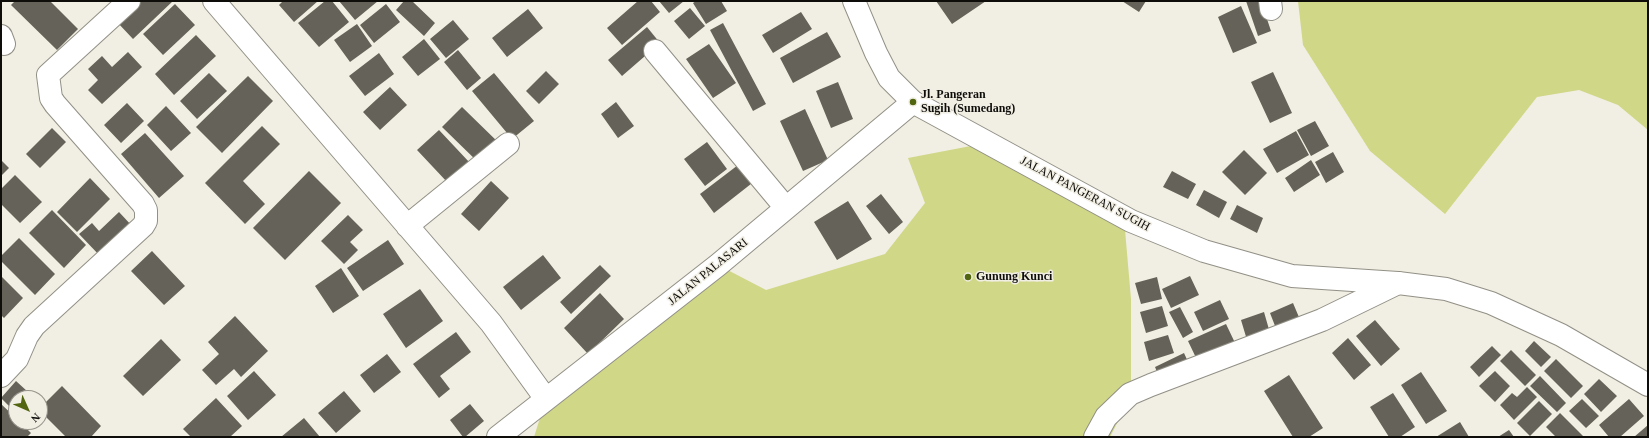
<!DOCTYPE html>
<html>
<head>
<meta charset="utf-8">
<style>
  body { margin:0 }
  #map { position:relative; width:1649px; height:438px; overflow:hidden; background:#f1eee3; font-family:"Times New Roman",serif }
  canvas { display:block }
  .frame { position:absolute; inset:0; border:2px solid #0e0d0a; pointer-events:none }
  .north { position:absolute; left:8px; top:390px; width:40px; height:40px; box-sizing:border-box; background:#f1eee3; border:1px solid #96948c; border-radius:50%; rotate:135deg; font-size:11px; font-weight:700; line-height:16px; text-align:center; color:#0e0d0a }
  .north::after { content:''; display:block; margin:auto; width:14px; height:18px; background:#526612; clip-path:polygon(50% 0,100% 100%,50% 72%,0 100%) }
</style>
</head>
<body>
<div id="map">
<canvas width="1649" height="438"></canvas>
<div class="frame"></div>
<div class="north">N</div>
</div>
<script>
const context = document.querySelector('canvas').getContext('2d');
context.lineJoin = 'round';
function fill(path, color) {
  context.fillStyle = color;
  context.fill(path, 'evenodd');
}
function toPath(rows) {
  const path = new Path2D();
  for (const r of rows) {
    path.moveTo(r[0], r[1]);
    for (let i = 2; i < r.length; i += 2) path.lineTo(r[i], r[i + 1]);
  }
  return path;
}
function stroke(path, color, width, dash) {
  context.strokeStyle = color;
  context.lineWidth = width;
  context.lineCap = dash ? 'butt' : 'round';
  context.setLineDash(dash || []);
  context.stroke(path);
}
function write(font, color, halo, rows, align = 'center') {
  context.font = font + ' "Times New Roman",serif';
  context.lineWidth = 3;
  context.setLineDash([]);
  context.textBaseline = 'middle';
  context.strokeStyle = halo;
  context.fillStyle = color;
  for (const [text, x, y, turn = 0] of rows) {
    context.save();
    context.translate(x, y);
    context.rotate((+turn || 0) * Math.PI / 180);
    context.textAlign = isNaN(turn) ? turn : align;
    if (halo) context.strokeText(text, 0, 0);
    context.fillText(text, 0, 0);
    context.restore();
  }
}
fill(toPath([
  [1298,1,1648,1,1648,130,1618,105,1579,90,1537,97,1445,214,1370,151,1303,45],
  [997,141,1123,207,1131,299,1131,396,1110,437,534,437,546,399,718,265,766,290,885,254,925,203,908,158]
]), '#d0d787');
fill(toPath([
  [15,1,50,1,78,29,57,50,11,5],
  [139,1,173,1,133,39,117,22],
  [283,1,318,1,294,22,279,5],
  [325,1,332,1,349,22,319,47,298,23],
  [339,1,378,1,355,20],
  [404,1,412,1,435,23,424,36,396,10],
  [638,1,651,1,660,12,622,45,607,28],
  [659,1,684,1,669,13],
  [696,1,721,1,727,11,706,24,693,3],
  [936,1,986,1,952,24],
  [1122,1,1146,1,1139,12],
  [1246,1,1261,1,1271,31,1258,36],
  [175,4,195,25,163,55,143,34],
  [386,4,400,22,374,43,360,25],
  [1241,6,1257,43,1233,53,1218,17],
  [690,8,705,26,689,39,674,21],
  [528,9,543,28,507,57,492,38],
  [801,12,812,29,773,53,762,35],
  [453,20,469,39,446,58,430,39],
  [723,23,766,104,753,111,710,30],
  [357,24,372,46,350,62,334,40],
  [647,27,660,43,622,76,608,60],
  [827,32,841,57,793,83,780,58],
  [196,35,216,56,174,95,155,74],
  [424,39,440,59,418,76,402,57],
  [709,44,736,83,713,98,686,59],
  [458,50,481,78,467,90,444,62],
  [128,52,142,67,102,104,88,90,98,80,88,69,102,56,112,67],
  [379,53,394,74,365,96,349,76],
  [546,71,559,84,539,104,526,91],
  [1273,72,1292,113,1270,123,1251,82],
  [209,73,227,91,197,119,180,101],
  [494,73,534,121,512,139,472,91],
  [248,76,273,101,222,153,196,127],
  [838,82,853,119,831,128,816,91],
  [390,87,407,105,380,130,363,112],
  [616,102,634,126,618,138,601,114],
  [127,103,144,121,121,143,104,125],
  [166,106,191,133,171,151,147,125],
  [462,107,502,146,482,166,442,127],
  [805,109,828,160,803,171,780,121],
  [1315,121,1329,146,1311,156,1297,130],
  [262,126,280,144,243,181,265,204,245,224,205,183],
  [52,128,66,142,40,168,26,154],
  [439,130,470,163,448,183,417,150],
  [1296,131,1309,155,1277,173,1263,149],
  [145,133,184,176,159,198,121,154],
  [707,142,727,169,705,186,684,159],
  [1244,150,1267,173,1245,195,1222,172],
  [1333,152,1344,172,1326,183,1315,162],
  [1,160,9,168,1,176],
  [1311,160,1320,175,1294,192,1285,178],
  [742,162,756,180,714,213,700,194],
  [309,171,341,203,285,260,253,228],
  [1172,171,1196,184,1188,199,1163,187],
  [15,175,42,202,20,223,1,204,1,189],
  [90,178,110,199,77,232,57,212],
  [491,181,509,198,479,231,461,214],
  [1204,190,1227,202,1219,218,1196,205],
  [881,194,903,222,889,234,866,206],
  [848,201,872,239,837,260,814,222],
  [1237,205,1263,218,1257,233,1230,219],
  [52,210,86,245,64,268,29,233],
  [119,212,133,227,101,257,79,234,92,223,99,231],
  [348,215,363,230,350,242,358,250,344,264,321,241],
  [19,238,55,274,35,295,1,261,1,256],
  [388,240,404,264,363,291,347,268],
  [152,251,185,286,164,305,131,271],
  [543,255,561,278,521,310,503,287],
  [600,265,611,276,571,314,560,302],
  [341,268,359,296,333,313,315,286],
  [1,276,23,298,4,318,1,315],
  [1190,276,1199,295,1171,308,1162,289],
  [1157,277,1162,299,1141,304,1135,283],
  [420,289,443,321,406,348,383,314],
  [600,293,624,319,588,354,564,328],
  [1220,300,1229,319,1203,331,1194,312],
  [1293,303,1301,322,1277,331,1270,313],
  [1162,306,1168,326,1146,333,1140,312],
  [1180,307,1193,332,1183,338,1169,312],
  [1264,312,1270,333,1247,340,1241,320],
  [235,316,268,351,241,377,234,369,216,385,202,370,219,354,208,342],
  [1375,320,1400,349,1381,366,1356,336],
  [1226,324,1237,347,1199,364,1188,341],
  [456,332,471,352,440,376,450,389,439,398,413,364],
  [1168,335,1174,353,1149,361,1144,342],
  [1348,338,1371,365,1354,380,1332,353],
  [161,339,181,360,143,396,123,376],
  [1534,341,1551,357,1541,367,1525,351],
  [1492,346,1501,355,1479,377,1470,367],
  [1511,350,1536,375,1525,386,1500,361],
  [1184,353,1189,364,1160,379,1155,367],
  [387,354,401,372,374,393,360,375],
  [1556,359,1583,386,1571,398,1544,371],
  [254,371,276,395,248,420,227,396],
  [1495,371,1510,386,1495,402,1479,386],
  [1421,372,1447,411,1426,424,1401,385],
  [1289,375,1323,428,1309,437,1293,437,1264,391],
  [1540,376,1566,403,1557,412,1530,386],
  [1599,379,1617,396,1601,412,1584,394],
  [16,381,28,392,22,398,16,398,16,405,12,409,1,398],
  [62,386,101,426,91,437,66,437,40,411,40,408],
  [1527,387,1537,397,1514,420,1500,405,1512,393,1517,397],
  [344,391,361,411,336,433,318,413],
  [1393,393,1415,427,1400,437,1389,437,1370,407],
  [216,398,242,426,230,437,191,437,183,429],
  [1582,399,1599,416,1586,428,1569,411],
  [1629,399,1644,416,1620,437,1609,437,1599,425],
  [1539,401,1552,414,1530,436,1517,423],
  [1,404,16,418,16,422,20,422,31,433,27,437,1,437],
  [470,404,484,421,465,437,463,437,450,420],
  [1560,413,1584,437,1556,437,1546,427],
  [304,418,320,437,281,437],
  [1460,422,1469,437,1436,437],
  [1648,425,1648,437,1634,437],
  [1509,430,1514,437,1498,437]
]), '#656359');
const minor = toPath([
  [214,1,491,323,546,399],
  [1270,1,1271,9],
  [1,36,4,44],
  [655,51,786,208],
  [407,226,508,144],
  [1,376,17,359,27,336,34,326,143,226,146,221,146,210,143,204,55,104,51,98,48,75,129,1],
  [498,437,718,265,913,102],
  [1095,437,1106,417,1130,394,1151,385,1322,320,1398,283]
]);
const highway = toPath([
  [854,1,876,53,889,78,913,102,1131,221,1204,251,1292,276,1398,283,1446,289,1491,303,1561,335,1648,385]
]);
stroke(minor, '#929086', 24);
stroke(highway, '#929086', 24);
stroke(minor, '#fff', 22);
stroke(highway, '#fff', 22);
for (const [x, y, r, color] of [
  [913,102,4,"#526612"],
  [968,277,4,"#526612"]
]) {
  const dot = new Path2D();
  dot.arc(x, y, r, 0, 2 * Math.PI);
  context.fillStyle = color;
  context.fill(dot);
  stroke(dot, '#f1eee3', 1.5);
}
write('bold 12px', '#0e0d0a', '#f1eee3', [
  ["Jl. Pangeran",921,95],
  ["Sugih (Sumedang)",921,109],
  ["Gunung Kunci",976,277]
], 'left');
write('12px', '#0e0d0a', '#f1eee3', [
  ["JALAN PANGERAN SUGIH",1085,194,28],
  ["JALAN PALASARI",708,272,-39]
]);
</script>
</body>
</html>
